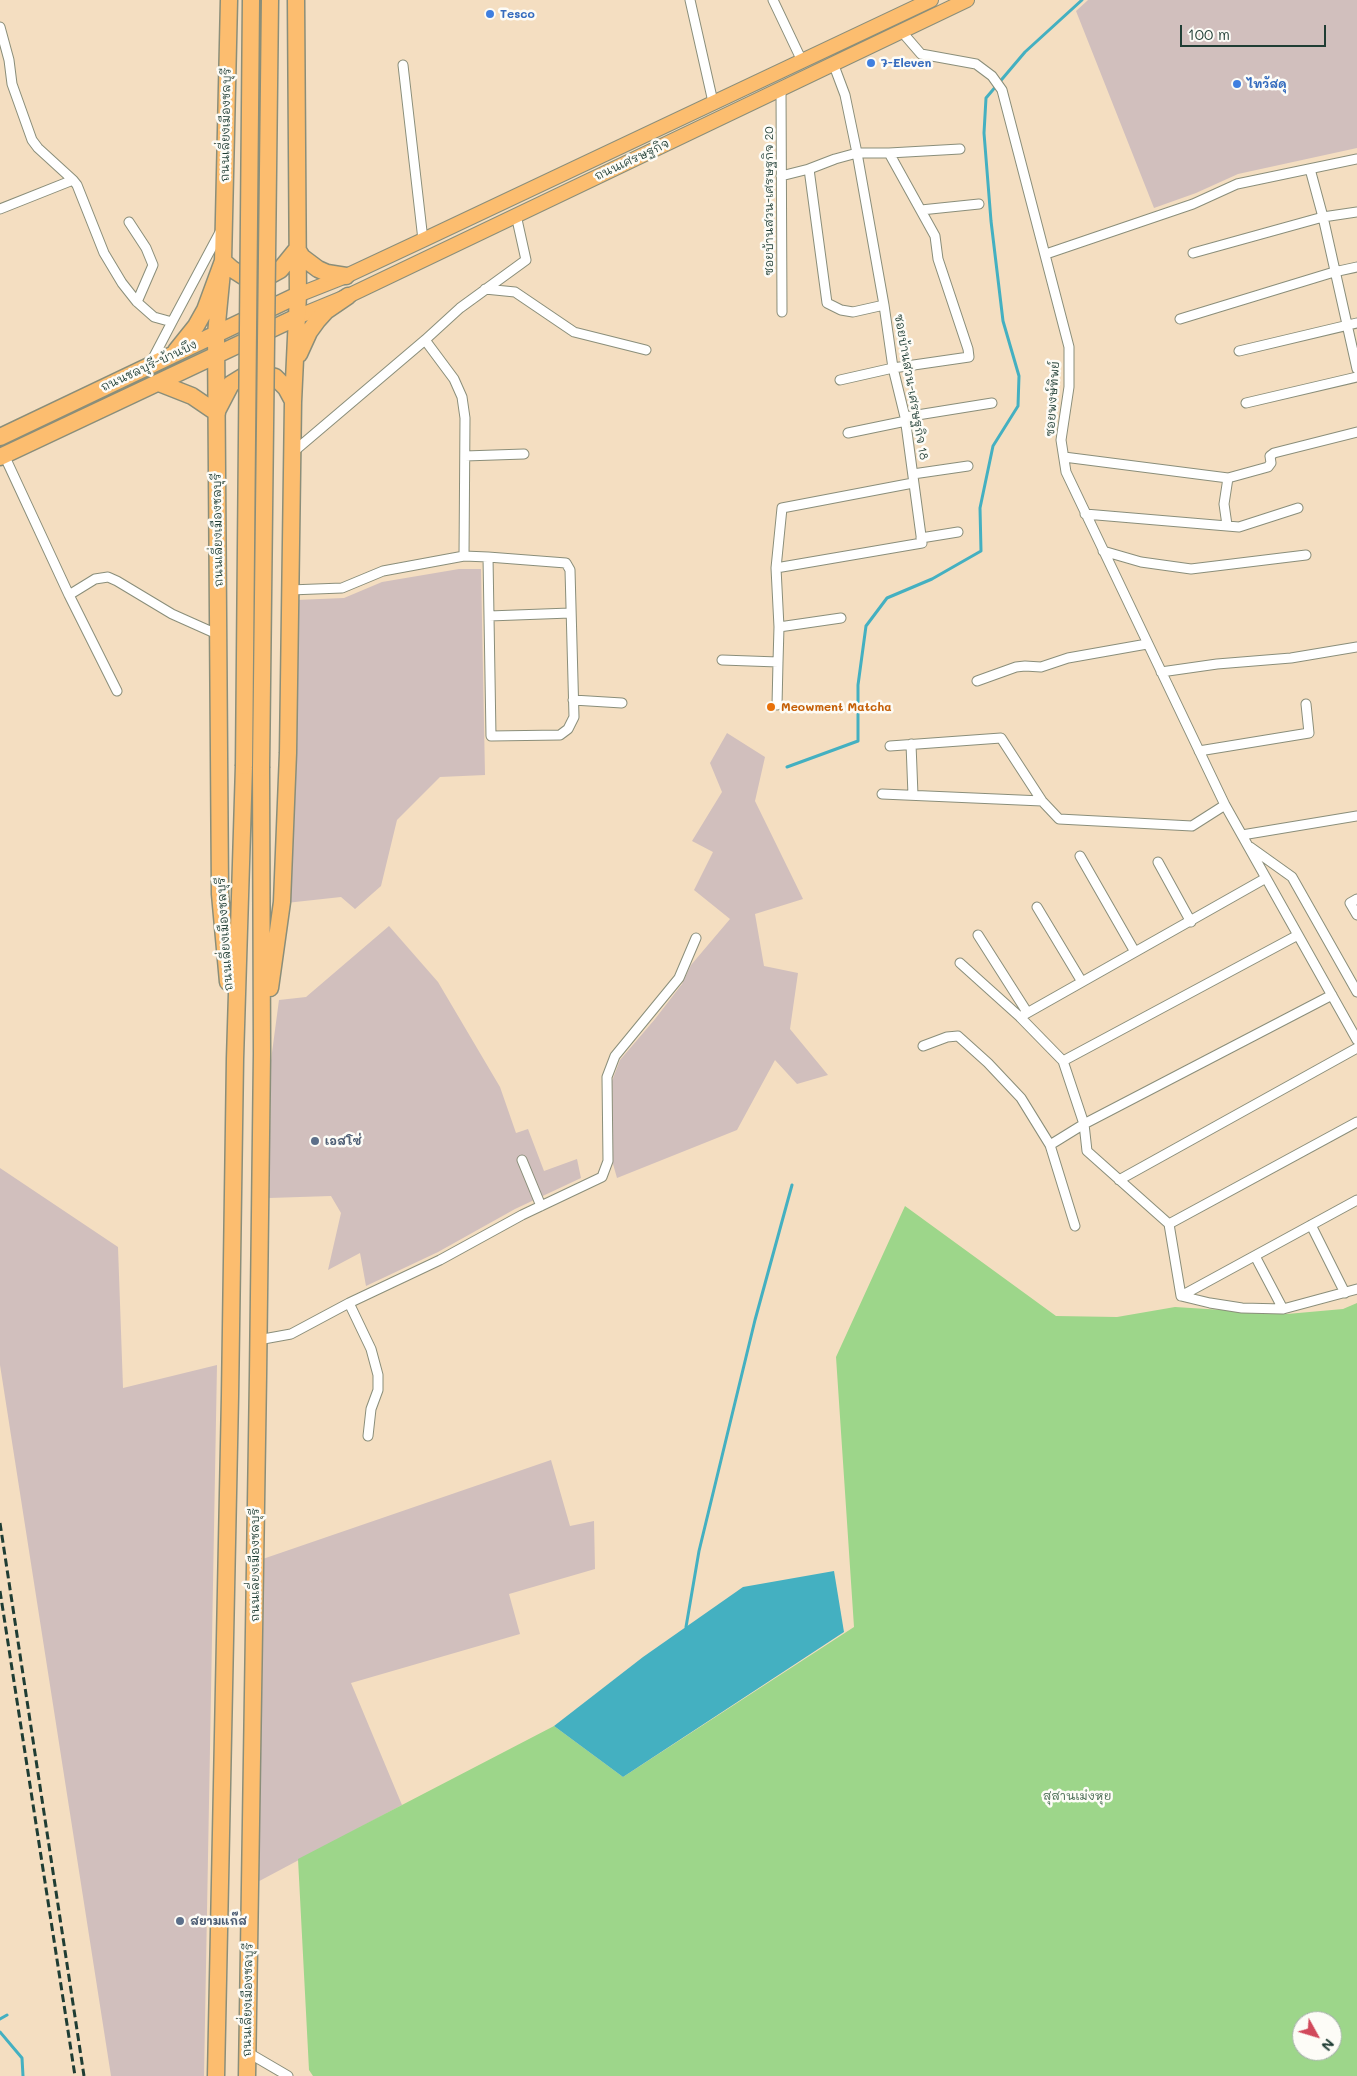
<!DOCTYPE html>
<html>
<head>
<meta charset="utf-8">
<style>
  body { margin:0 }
  #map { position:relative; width:1357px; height:2076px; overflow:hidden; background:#f4dec1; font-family:Mali,sans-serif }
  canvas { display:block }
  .north { position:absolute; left:1292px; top:2011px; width:50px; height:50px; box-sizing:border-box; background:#fdfcf7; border:1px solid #a4b0a9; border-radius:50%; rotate:129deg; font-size:14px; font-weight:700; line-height:20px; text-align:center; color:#1f3d34 }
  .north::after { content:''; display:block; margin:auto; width:18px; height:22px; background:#d1495b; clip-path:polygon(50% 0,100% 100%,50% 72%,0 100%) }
  .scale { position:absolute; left:1180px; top:25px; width:146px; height:22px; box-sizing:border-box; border:2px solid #1f3d34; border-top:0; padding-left:6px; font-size:15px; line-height:18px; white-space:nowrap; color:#1f3d34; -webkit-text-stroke:4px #fdfcf7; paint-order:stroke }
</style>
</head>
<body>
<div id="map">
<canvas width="1357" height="2076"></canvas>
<div class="north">N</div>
<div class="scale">100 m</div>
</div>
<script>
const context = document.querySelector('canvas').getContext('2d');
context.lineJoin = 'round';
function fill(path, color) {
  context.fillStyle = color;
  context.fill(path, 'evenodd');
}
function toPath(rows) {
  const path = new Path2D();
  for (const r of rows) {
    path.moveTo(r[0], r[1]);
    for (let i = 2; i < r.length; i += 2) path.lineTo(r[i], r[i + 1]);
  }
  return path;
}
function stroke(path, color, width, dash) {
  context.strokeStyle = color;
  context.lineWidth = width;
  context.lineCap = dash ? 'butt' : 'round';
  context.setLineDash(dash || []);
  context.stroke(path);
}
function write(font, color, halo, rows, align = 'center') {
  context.font = font + ' Mali,"Playpen Sans Thai",sans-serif';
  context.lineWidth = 5;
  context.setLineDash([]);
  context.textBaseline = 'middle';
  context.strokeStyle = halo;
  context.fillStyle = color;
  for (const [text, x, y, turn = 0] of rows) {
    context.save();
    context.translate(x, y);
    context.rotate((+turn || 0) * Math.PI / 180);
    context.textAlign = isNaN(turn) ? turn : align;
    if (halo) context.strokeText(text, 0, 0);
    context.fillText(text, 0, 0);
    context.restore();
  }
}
fill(toPath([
  [1088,0,1357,0,1357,148,1238,174,1196,193,1154,208,1076,11],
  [459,569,481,569,485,775,440,777,397,820,381,886,355,909,341,897,286,903,296,600,344,598,382,582],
  [727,733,765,757,755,801,803,899,755,914,764,966,798,973,790,1029,828,1075,797,1084,775,1060,737,1130,617,1178,613,1164,612,1081,620,1060,655,1019,682,984,691,965,730,919,694,890,713,852,692,841,722,792,710,763],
  [389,926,438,982,500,1087,516,1133,528,1129,544,1171,577,1159,581,1178,515,1209,438,1252,366,1286,360,1253,328,1270,341,1213,331,1196,269,1198,271,1060,279,1000,306,997],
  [0,1168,118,1247,123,1388,217,1365,204,2076,111,2076,0,1365],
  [551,1460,570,1526,594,1521,595,1569,509,1594,520,1634,351,1683,402,1805,250,1886,254,1562]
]), '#d1bfbd');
fill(toPath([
  [905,1206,1056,1316,1117,1317,1175,1307,1287,1314,1343,1309,1357,1303,1357,2076,313,2076,309,2070,298,1859,554,1726,623,1777,854,1627,836,1357],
  [1302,2021,1332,2021,1332,2051,1302,2051]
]), '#9dd68a');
fill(toPath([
  [834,1571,844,1632,623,1777,554,1726,643,1657,743,1587]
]), '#44b0c1');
stroke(toPath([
  [787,767,858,741,858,685,866,626,887,598,932,579,981,551,980,508,993,446,1018,406,1019,376,1003,321,991,221,984,133,986,98,1025,52,1082,0],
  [686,1627,699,1551,755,1320,792,1185],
  [0,2019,7,2015],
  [0,2032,22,2058,23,2076]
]), '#44b0c1', 3);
const street = toPath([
  [690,0,713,102],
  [773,0,802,61],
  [0,27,9,60,12,84,32,140,38,148,73,180,0,209],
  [902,32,921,54,976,64,992,76,1002,90,1069,347,1069,387,1061,440,1066,472,1225,805,1357,1040],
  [403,65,423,240],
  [781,89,782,312],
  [889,153,960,149],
  [1310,169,1323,217,1357,369],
  [781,176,809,169],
  [73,180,77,185,104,253,122,283,137,302,154,317,172,322,220,232],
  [921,210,979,204],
  [129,222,146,248,153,265,137,302],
  [1193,253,1323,217,1357,212],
  [1046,254,1193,204,1237,184,1357,159],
  [485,289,515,292,574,332,646,350],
  [1180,319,1334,272,1357,267],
  [425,340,454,379,462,397,465,418,464,556],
  [1239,351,1357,323],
  [150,364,172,322],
  [840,380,893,368,969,357,968,349,938,259,935,236,889,153,857,153,835,159,809,169,827,303,841,310,853,312,884,305],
  [1246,403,1357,377],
  [905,417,992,403],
  [848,433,906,421],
  [292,453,425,340,460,308,526,260,516,215],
  [4,455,69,595,117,691],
  [465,456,524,454],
  [1064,457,1228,478,1268,467,1271,463,1270,456,1274,453,1357,432],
  [913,474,968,466],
  [1085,514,1239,527,1298,508],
  [1227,525,1224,504,1228,478],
  [921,538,958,532],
  [1103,551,1141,562,1191,569,1306,555],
  [776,568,782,508,913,483],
  [290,590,342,588,383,571,464,556,488,557,566,563,570,570,574,717,568,729,560,735,491,736,488,557],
  [69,595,95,579,108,577,117,581,172,614,219,635],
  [489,616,570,613],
  [779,627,841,618],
  [722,660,778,662,779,627,776,568,922,543,905,417,893,368,884,305,857,153,845,95,833,63],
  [1161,672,1217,664,1291,658,1357,647],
  [977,681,1016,667,1025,666,1041,667,1068,658,1147,644],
  [573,700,622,703],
  [777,705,778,662],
  [911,744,913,795],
  [890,746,1001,738,1042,801,1059,819,1192,826,1225,805],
  [1199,751,1309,733,1306,704],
  [882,794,1042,801],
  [1242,835,1357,816],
  [1250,847,1292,877,1357,992],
  [1080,856,1135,952],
  [1158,862,1191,922],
  [1357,899,1350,903,1357,915],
  [1037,907,1082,982],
  [978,935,1027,1012],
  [960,963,1020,1017,1063,1061,1084,1124,1087,1151,1169,1224,1181,1296],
  [1020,1017,1266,878],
  [923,1046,947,1037,958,1036,988,1063,1021,1098,1050,1145,1075,1226],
  [1063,1061,1298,935],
  [1050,1145,1084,1124,1332,995],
  [522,1160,541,1206],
  [1119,1180,1357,1048],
  [1169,1224,1357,1122],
  [1311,1225,1345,1293],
  [1255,1256,1283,1309],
  [1181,1296,1357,1200],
  [1181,1296,1210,1303,1242,1308,1283,1309,1357,1289],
  [349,1303,371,1349,378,1375,378,1390,371,1409,368,1436],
  [258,1340,291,1334,349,1303,440,1260,522,1215,602,1177,608,1161,607,1077,615,1056,679,978,696,938],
  [247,2052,288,2076]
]);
const primary = toPath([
  [298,295,346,276,423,240,931,0],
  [297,317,348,296,967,0]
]);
const highway = toPath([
  [297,249,302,257,318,269,327,273,346,276],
  [176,351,196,326,205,310,223,261,232,269,243,276,256,278,269,276,280,270,297,249],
  [299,354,309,332,317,321,326,311,348,296],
  [159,383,192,396,217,413],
  [218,409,231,384,244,376,260,373,275,377,286,388,293,401],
  [0,437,298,295],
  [0,457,297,317],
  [228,982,220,894,216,334,223,261,229,0],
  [270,988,282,902,288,753,293,402,298,295,296,0],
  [216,2076,230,1396,235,1059,244,766],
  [247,2076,258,1376,262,1054,261,768]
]);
stroke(street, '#8a8e7a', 11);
stroke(primary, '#8a8e7a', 16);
stroke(highway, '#8a8e7a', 19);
stroke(street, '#fff', 9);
stroke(primary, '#fcbd6f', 14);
stroke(highway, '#fcbd6f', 16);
stroke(toPath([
  [0,1523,84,2076],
  [0,1591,75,2076]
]), '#1f3d34', 3, [8, 4]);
const highwayBridge = toPath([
  [244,766,251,0],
  [261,768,270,0]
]);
stroke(highwayBridge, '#8a8e7a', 19, []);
stroke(highwayBridge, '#fcbd6f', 16);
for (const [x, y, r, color] of [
  [490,14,5,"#3f7fe0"],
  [871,63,5,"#3f7fe0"],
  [1237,84,5,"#3f7fe0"],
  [771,707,5,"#e8710a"],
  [315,1141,5,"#5c6f8a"],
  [180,1921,5,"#5c6f8a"]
]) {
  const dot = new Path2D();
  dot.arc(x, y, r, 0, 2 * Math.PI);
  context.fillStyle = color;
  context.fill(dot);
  stroke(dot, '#fdfcf7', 2);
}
write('bold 12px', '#366cbe', '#fdfcf7', [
  ["Tesco",500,14],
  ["7-Eleven",881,63],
  ["ไทวัสดุ",1247,84]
], 'left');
write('12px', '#1f3d34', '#fdfcf7', [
  ["ถนนเลี่ยงเมืองชลบุรี",226,125,-89],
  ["ถนนเศรษฐกิจ",632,160,-25],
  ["ซอยบ้านสวน-เศรษฐกิจ 20",769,201,-90],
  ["ถนนชลบุรี-บ้านบึง",149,366,-25],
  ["ซอยบ้านสวน-เศรษฐกิจ 18",911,387,80],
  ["ซอยพงษ์ทิพย์",1053,399,-86],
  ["ถนนเลี่ยงเมืองชลบุรี",218,530,-91],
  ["ถนนเลี่ยงเมืองชลบุรี",225,934,-94],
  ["ถนนเลี่ยงเมืองชลบุรี",255,1565,-90],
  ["ถนนเลี่ยงเมืองชลบุรี",248,2000,-89]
]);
write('bold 12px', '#c56008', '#fdfcf7', [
  ["Meowment Matcha",781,707]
], 'left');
write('bold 12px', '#4e5e75', '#fdfcf7', [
  ["เอสโซ่",325,1141],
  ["สยามแก๊ส",190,1921]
], 'left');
write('12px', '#3e634a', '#fdfcf7', [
  ["สุสานเม่งหุย",1077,1796]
]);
</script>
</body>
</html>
